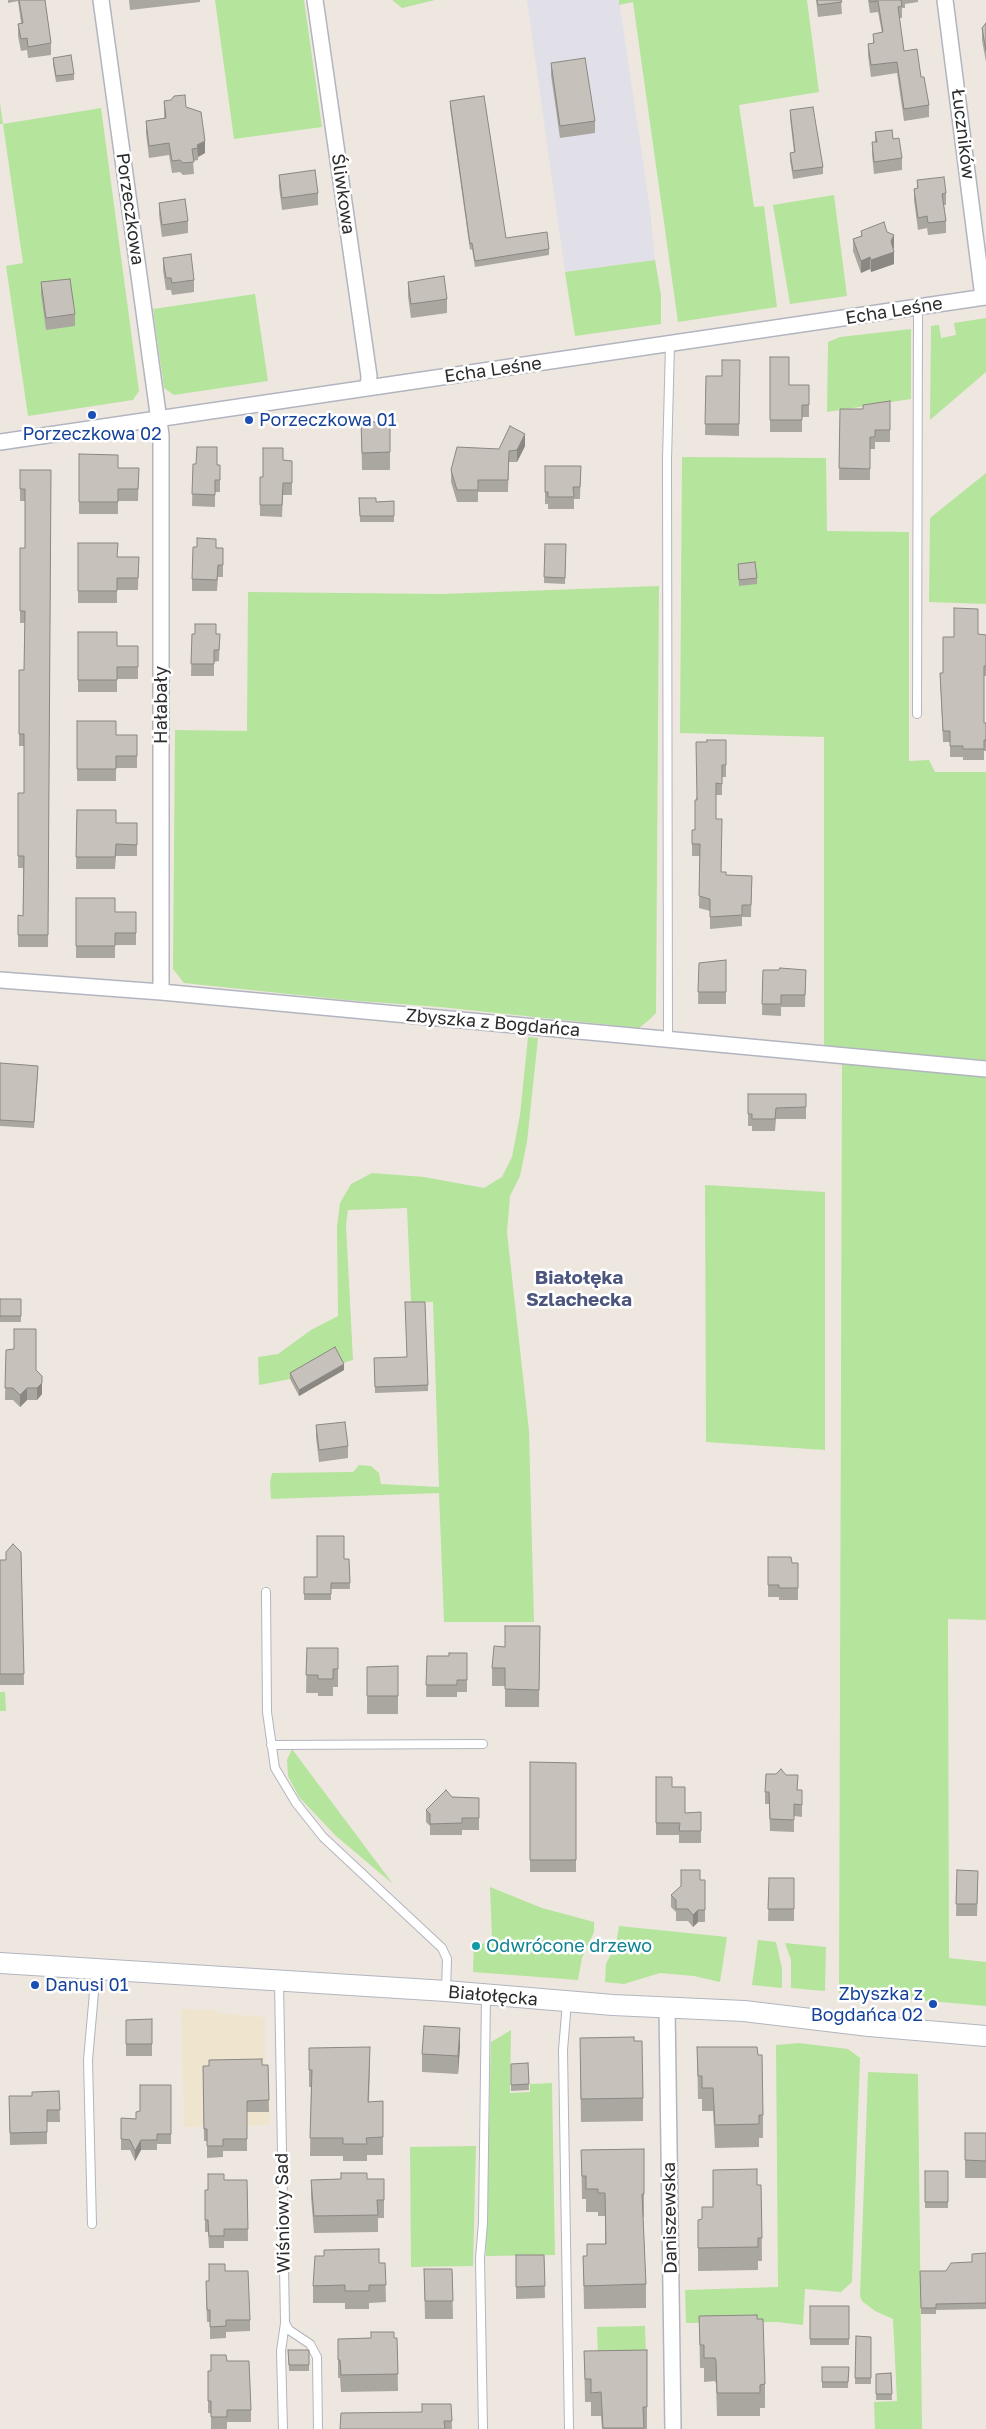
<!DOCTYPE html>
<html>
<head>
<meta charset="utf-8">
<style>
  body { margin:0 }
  canvas { display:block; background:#eee7df }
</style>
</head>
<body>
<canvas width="986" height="2429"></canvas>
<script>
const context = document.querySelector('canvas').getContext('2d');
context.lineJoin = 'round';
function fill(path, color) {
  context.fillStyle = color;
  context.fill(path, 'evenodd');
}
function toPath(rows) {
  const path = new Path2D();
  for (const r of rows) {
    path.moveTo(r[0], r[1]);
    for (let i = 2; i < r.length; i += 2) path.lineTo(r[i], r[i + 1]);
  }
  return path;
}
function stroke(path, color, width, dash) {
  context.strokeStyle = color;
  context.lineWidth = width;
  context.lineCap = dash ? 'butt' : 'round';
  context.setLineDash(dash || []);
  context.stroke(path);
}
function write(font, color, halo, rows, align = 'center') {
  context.font = font + ' "Golos Text",sans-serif';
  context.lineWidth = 5;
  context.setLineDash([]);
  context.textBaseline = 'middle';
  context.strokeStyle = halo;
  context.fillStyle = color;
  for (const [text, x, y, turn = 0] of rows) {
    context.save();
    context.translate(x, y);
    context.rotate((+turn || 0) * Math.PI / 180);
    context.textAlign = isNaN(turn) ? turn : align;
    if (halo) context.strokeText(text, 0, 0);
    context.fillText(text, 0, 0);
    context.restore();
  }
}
fill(toPath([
  [527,0,619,0,650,209,655,260,565,272]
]), '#e1dfe7');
fill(toPath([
  [181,2009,217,2010,217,2013,265,2017,265,2065,269,2065,270,2125,184,2127]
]), '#efe5cf');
fill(toPath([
  [215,0,304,0,322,127,234,139],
  [392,0,435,0,402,8],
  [619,0,807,0,819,92,739,105,754,207,764,206,777,307,678,322,633,2,619,5],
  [0,103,3,124,101,108,139,391,133,400,28,416,6,266,23,263,3,124,0,124],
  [834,195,847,296,790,304,773,205],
  [655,260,661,295,661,324,575,336,565,272],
  [255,294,268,381,174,395,164,388,153,309],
  [986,318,986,372,930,420,931,326,939,325,941,338,956,335,954,323],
  [911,329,911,399,827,412,828,342,840,337],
  [682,457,826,458,827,531,909,532,909,761,929,760,935,772,986,772,986,1064,824,1046,824,737,680,733],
  [986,473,986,604,929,602,930,518],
  [659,586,656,1013,649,1020,639,1028,440,1007,346,1000,184,983,173,969,175,730,247,731,248,592,442,594],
  [528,1037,538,1038,527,1142,520,1176,510,1196,507,1232,529,1431,534,1622,444,1622,439,1493,271,1499,270,1482,272,1473,353,1472,359,1465,371,1466,379,1473,381,1484,439,1487,433,1302,411,1302,407,1208,348,1210,346,1225,353,1360,290,1379,259,1385,258,1357,278,1354,311,1330,338,1316,337,1227,340,1203,351,1184,372,1173,424,1177,484,1188,502,1177,512,1157,520,1115],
  [842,1064,986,1077,986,1620,948,1619,949,1958,986,1962,986,2006,839,1993],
  [705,1185,825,1192,825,1450,706,1442],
  [0,1692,5,1692,6,1711,0,1711],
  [292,1749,393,1884,336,1836,299,1797,288,1776,287,1760],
  [490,1887,542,1908,594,1922,594,1932,582,1958,578,1980,473,1972,474,1943,479,1946,492,1938],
  [619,1926,727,1937,720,1982,694,1976,660,1973,624,1984,605,1982,606,1964,616,1944],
  [758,1940,776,1942,782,1968,782,1988,752,1985],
  [785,1943,826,1947,825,1991,791,1988,791,1960],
  [511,2030,510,2093,530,2092,530,2084,552,2083,555,2255,486,2256,491,2042],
  [799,2043,848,2049,860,2058,852,2282,841,2292,805,2289,803,2325,777,2322,686,2323,685,2290,778,2287,776,2045],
  [868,2072,918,2074,922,2429,875,2429,874,2402,897,2401,893,2319,875,2311,862,2301,860,2296],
  [476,2146,473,2266,411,2267,410,2147],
  [645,2326,646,2354,598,2355,597,2327]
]), '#b5e49c');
const lane = toPath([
  [917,714,918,307],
  [668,1040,667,460,670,344],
  [266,1592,267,1712,275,1768,296,1803,323,1837,442,1948,447,1959,446,1990],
  [271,1745,483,1744],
  [279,1982,285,2323,281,2351,283,2429],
  [567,2002,563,2050,569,2429],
  [92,2224,88,2060,96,1970],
  [285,2323,289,2330,310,2344,317,2357,318,2429],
  [483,2429,480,2258,483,2223,486,1995]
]);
const street = toPath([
  [101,0,161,435,161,992],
  [315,0,369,376,368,388],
  [945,0,983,297],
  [0,442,986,297],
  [0,980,161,992,986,1069],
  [667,2006,673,2429]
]);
const secondary = toPath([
  [0,1963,446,1991,613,2005,744,2011,869,2026,986,2036]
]);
stroke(lane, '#b2b5c0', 10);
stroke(street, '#b2b5c0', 18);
stroke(secondary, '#b2b5c0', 22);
stroke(lane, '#fff', 8);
stroke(street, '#fff', 15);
stroke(secondary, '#fff', 20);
fill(toPath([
  [8,0,45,0,51,43,51,55,28,58,27,50,21,51,18,36,18,24,21,23,18,1,8,3],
  [129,0,200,0,200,2,130,10],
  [816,0,841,0,842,14,818,17],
  [868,0,918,0,918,2,905,4,905,8,902,8,902,18,899,18,904,51,921,77,929,105,929,117,904,121,897,73,871,77,868,55,868,44,873,43,873,34,882,33,878,12,870,13],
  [986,23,986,62,982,40,982,28],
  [53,58,74,74,74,80,56,82,53,64],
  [551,63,595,121,595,133,560,138,551,75],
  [164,101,186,107,205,153,198,157,198,160,193,161,194,174,183,175,180,172,172,173,169,155,149,158,146,133,146,121,164,119],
  [450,101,506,238,549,249,549,255,475,267,472,249,470,250,450,107],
  [790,110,823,167,823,174,793,179,790,160,790,153,794,152,790,118],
  [875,132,893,139,902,158,902,170,874,174,872,154,872,142,875,142],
  [279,175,318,193,318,205,282,210,279,187],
  [917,180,946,193,946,205,944,205,946,221,946,233,928,235,927,228,918,230,914,200,914,189,917,188],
  [159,203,188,221,188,233,162,237,159,215],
  [861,231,887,232,894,247,893,248,894,264,871,272,870,269,861,273,853,251,853,239,861,236],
  [163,258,194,280,194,292,172,295,171,290,166,290,163,270],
  [41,282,75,314,75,326,46,330,41,294],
  [408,282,447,299,447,313,411,318,408,296],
  [770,357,789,385,809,385,809,417,802,417,802,432,770,432],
  [740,360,739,436,705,435,706,376,722,376],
  [890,401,890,442,875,442,875,449,870,449,870,480,839,480,840,409,863,409],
  [361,422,390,422,390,470,362,470],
  [525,446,517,462,509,462,508,492,478,492,478,502,457,502,451,482,451,470,499,449],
  [79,454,118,468,139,468,138,501,118,501,118,514,79,514],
  [283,460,292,461,292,495,283,495,282,517,260,516,260,477,263,477],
  [193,464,220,465,220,492,215,492,215,507,192,506],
  [545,466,581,466,580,499,574,499,574,509,548,509,548,504,545,504],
  [20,470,51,470,48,947,18,947,18,915,23,916,23,868,18,868,18,793,24,793,24,746,19,746,19,670,24,670,25,623,20,623,20,548,25,548,25,501,20,501],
  [359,498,376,502,394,501,394,522,360,522],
  [78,543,118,557,139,557,138,590,117,590,117,603,78,603],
  [545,544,566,544,565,584,544,583],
  [197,547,223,548,223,577,218,577,217,591,192,591,192,579],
  [738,564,757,578,757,584,739,586],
  [78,632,117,646,138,646,138,679,117,679,117,692,78,692],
  [192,634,220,634,219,661,214,662,214,676,191,676],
  [978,634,986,635,986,676,984,676,984,723,986,723,986,751,984,751,984,760,963,760,963,757,950,757,950,742,943,742,940,673,943,673,954,637],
  [77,721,116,735,137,735,137,768,116,768,116,781,77,781],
  [726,740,726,777,722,777,722,795,716,795,716,819,721,872,726,875,752,876,751,917,742,917,742,926,710,929,710,911,699,908,700,856,692,856,692,830,695,830,696,800,707,742],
  [77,810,116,823,137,823,137,856,116,856,115,869,76,869],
  [76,898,115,912,136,912,136,945,115,945,115,958,76,958],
  [726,960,726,1004,698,1004,699,963],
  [763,970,806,970,805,1007,781,1007,781,1016,762,1015],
  [0,1063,38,1072,34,1128,0,1126],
  [748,1094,806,1094,806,1119,776,1119,775,1131,752,1131,752,1126,748,1126],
  [0,1299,21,1299,21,1322,0,1322],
  [6,1350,36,1370,42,1394,37,1400,27,1400,20,1407,13,1400,5,1400],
  [406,1357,428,1385,428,1391,375,1393,374,1358],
  [344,1370,299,1396,290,1379,290,1373],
  [316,1425,348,1446,348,1458,319,1462,316,1437],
  [21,1552,24,1685,0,1685,0,1560,6,1560],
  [768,1557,792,1563,798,1563,798,1600,779,1600,779,1597,768,1597],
  [344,1559,349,1559,350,1589,331,1589,331,1600,304,1600,304,1577,317,1577],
  [540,1626,539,1707,505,1707,505,1686,492,1686,492,1668,505,1647],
  [307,1648,338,1648,338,1687,333,1687,333,1696,318,1696,318,1693,306,1693],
  [467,1653,467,1692,457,1692,457,1697,426,1697,427,1656,449,1656],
  [398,1666,398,1714,367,1714,367,1667],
  [530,1762,576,1763,576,1872,530,1872],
  [656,1777,672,1787,685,1813,701,1812,701,1843,679,1843,679,1835,656,1835],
  [798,1790,802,1790,802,1817,794,1816,794,1832,770,1831,769,1804,765,1804,765,1792],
  [452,1797,479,1798,479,1830,462,1830,462,1835,430,1835,430,1826,426,1822,426,1810],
  [957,1870,978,1883,977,1916,956,1916],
  [769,1878,794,1878,794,1921,768,1921],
  [700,1880,705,1880,705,1922,698,1922,693,1927,688,1921,676,1921,676,1912,671,1907,671,1895],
  [152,2019,152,2056,126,2056,126,2020],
  [634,2041,643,2098,643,2121,581,2122,580,2061],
  [460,2046,458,2074,422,2072,422,2054],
  [697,2047,758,2055,763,2115,763,2138,759,2138,759,2147,715,2148,713,2111,702,2111,702,2099,698,2099],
  [309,2048,370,2065,369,2102,383,2101,383,2155,367,2155,367,2161,343,2161,343,2156,310,2156,311,2087,309,2087],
  [528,2063,529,2090,511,2091,511,2064],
  [268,2065,269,2112,247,2112,247,2151,223,2151,223,2157,207,2158,207,2141,204,2141,203,2066],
  [171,2085,171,2144,157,2144,157,2150,141,2150,135,2161,130,2150,121,2150,121,2118,136,2119,140,2111],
  [59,2091,60,2122,47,2122,47,2144,10,2145,9,2096,32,2096],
  [965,2133,986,2133,986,2178,965,2178],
  [644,2149,644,2217,643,2217,646,2284,646,2308,584,2309,583,2256,587,2256,605,2244,605,2216,598,2216,598,2212,586,2212,586,2199,582,2199,581,2150],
  [925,2171,948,2171,948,2208,925,2208],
  [224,2180,247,2180,248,2241,224,2241,224,2248,209,2248,208,2232,205,2232,205,2202,208,2190],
  [311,2180,384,2200,384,2218,378,2218,378,2232,314,2233,311,2197],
  [757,2185,761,2185,762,2261,758,2261,758,2270,698,2271,698,2220,702,2219,713,2207],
  [986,2253,986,2309,936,2310,936,2314,921,2314,920,2271,946,2271,972,2262],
  [516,2255,544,2255,545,2298,516,2299],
  [379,2263,385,2263,386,2302,369,2303,369,2309,345,2309,345,2303,313,2303,313,2286],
  [424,2269,452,2269,453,2319,425,2319],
  [225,2271,250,2320,250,2331,226,2332,226,2338,210,2339,210,2322,207,2322,206,2293,209,2281],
  [810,2306,849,2306,849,2345,810,2345],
  [699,2316,765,2384,765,2408,760,2408,760,2416,717,2416,716,2384,715,2381,704,2382,704,2368,700,2368],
  [856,2336,871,2337,871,2384,855,2384],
  [397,2338,398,2391,341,2392,340,2378,338,2378,338,2339],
  [288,2350,309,2350,309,2371,289,2371],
  [647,2350,647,2429,602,2429,601,2416,591,2416,591,2402,585,2402,584,2351],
  [227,2361,251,2410,251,2422,227,2422,227,2429,211,2429,211,2413,208,2413,208,2383,211,2371],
  [822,2367,849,2367,848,2388,822,2388],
  [891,2373,892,2400,876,2400,876,2374],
  [451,2404,452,2429,340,2429,422,2412]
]), '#aaa6a0');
fill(toPath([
  [205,141,205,153,198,157,197,145],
  [894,235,894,247,891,253,891,241],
  [894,252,894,264,871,272,871,260],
  [870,257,870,269,861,273,861,261],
  [525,434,525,446,517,462,517,450],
  [344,1364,344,1370,299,1396,299,1390],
  [42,1383,42,1394,37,1400,37,1388],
  [27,1388,27,1400,20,1407,20,1395],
  [698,1910,698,1922,693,1927,693,1915],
  [460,2028,460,2046,458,2074,458,2056],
  [141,2140,141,2150,135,2161,135,2151]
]), '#8b8782');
const building = toPath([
  [19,0,45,0,51,43,28,47,27,38,21,39,18,24,23,23,19,0],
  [817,0,841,0,842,2,818,5,817,0],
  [870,0,901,0,902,6,898,7,904,51,917,49,921,77,924,77,929,105,904,109,897,62,871,65,868,44,874,43,873,34,883,32,878,1,870,2,870,0],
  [986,23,986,51,982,28,986,23],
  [71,55,74,74,56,76,53,58,71,55],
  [585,58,595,121,560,126,551,63,585,58],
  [185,95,186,107,201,112,205,141,197,145,198,148,192,149,194,162,183,163,180,160,172,161,169,143,149,146,146,121,166,118,164,101,171,100,174,96,185,95],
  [484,96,506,238,547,232,549,249,475,261,472,243,470,244,450,101,484,96],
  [813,107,823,167,793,171,790,153,795,152,790,110,813,107],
  [892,130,893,139,899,138,902,158,874,162,872,142,877,142,875,132,892,130],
  [315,170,318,193,282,198,279,175,315,170],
  [944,177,946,193,942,194,946,221,928,223,927,216,918,218,914,189,918,188,917,180,944,177],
  [185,199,188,221,162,225,159,203,185,199],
  [884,222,887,232,894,235,891,241,894,252,871,260,870,257,861,261,853,239,862,236,861,231,884,222],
  [191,254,194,280,172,283,171,278,166,278,163,258,191,254],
  [444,276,447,299,411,304,408,282,444,276],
  [70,279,75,314,46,318,41,282,70,279],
  [770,357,789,357,789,385,809,385,809,405,802,405,802,420,770,420,770,357],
  [722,360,740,360,739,424,705,424,706,376,722,376,722,360],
  [890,401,890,430,875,430,875,437,870,437,870,469,839,468,840,409,863,409,863,405,890,401],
  [361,422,390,422,390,452,362,453,361,422],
  [510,426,525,434,517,450,509,451,508,480,478,480,478,490,457,490,451,470,457,447,499,449,510,426],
  [197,447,217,447,217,465,220,465,220,480,215,480,215,495,192,494,193,464,196,464,197,447],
  [263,448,283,448,283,460,292,461,292,483,283,483,282,505,260,505,260,477,263,477,263,448],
  [79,454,118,455,118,468,139,468,138,489,118,489,118,502,79,502,79,454],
  [545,466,581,466,580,487,573,487,574,497,548,497,548,492,545,492,545,466],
  [20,470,51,470,48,935,18,935,18,915,23,916,24,856,18,856,18,793,24,793,24,734,19,734,19,670,24,670,25,611,20,611,20,548,25,548,25,489,20,489,20,470],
  [359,498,376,498,376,502,394,501,394,516,360,516,359,498],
  [197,538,216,539,216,548,223,548,223,565,218,565,217,580,192,579,193,547,197,547,197,538],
  [78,543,118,543,117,557,139,557,138,578,117,578,117,591,78,591,78,543],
  [545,544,566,544,565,578,544,577,545,544],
  [755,562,757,578,739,580,738,564,755,562],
  [954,608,978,609,978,634,986,635,986,666,984,666,984,723,986,723,986,740,984,740,984,749,963,749,963,746,950,746,950,731,943,731,940,673,943,673,943,637,954,637,954,608],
  [195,624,216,624,216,634,220,634,219,650,214,650,214,664,191,664,192,634,195,634,195,624],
  [78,632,117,632,117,646,138,646,138,667,117,667,117,680,78,680,78,632],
  [77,721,116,721,116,735,137,735,137,756,116,756,116,769,77,769,77,721],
  [707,740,726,740,726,765,722,765,722,784,716,783,716,819,722,819,721,872,726,872,726,875,752,876,751,905,742,905,742,915,710,917,710,899,699,896,700,844,692,844,692,830,695,830,695,800,697,800,696,742,707,742,707,740],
  [77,810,116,810,116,823,137,823,137,845,116,844,115,857,76,857,77,810],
  [76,898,115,898,115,912,136,912,136,933,115,933,115,946,76,946,76,898],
  [726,960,726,992,698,992,699,963,726,960],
  [780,968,806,970,805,995,781,995,781,1004,762,1004,763,970,779,970,780,968],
  [0,1063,38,1066,34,1122,0,1120,0,1063],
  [748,1094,806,1094,806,1107,776,1108,775,1119,752,1119,752,1114,748,1114,748,1094],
  [0,1299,21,1299,21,1316,0,1316,0,1299],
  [405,1302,425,1302,428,1385,375,1387,374,1358,407,1357,405,1302],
  [14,1329,36,1329,36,1370,42,1376,42,1383,37,1388,27,1388,20,1395,13,1388,5,1388,6,1350,14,1349,14,1329],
  [335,1347,344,1364,299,1390,290,1373,335,1347],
  [345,1422,348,1446,319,1450,316,1425,345,1422],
  [317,1536,344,1536,344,1559,349,1559,350,1583,331,1583,331,1594,304,1594,304,1577,317,1577,317,1536],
  [13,1544,21,1552,24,1674,0,1674,0,1560,6,1560,6,1552,13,1544],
  [768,1557,791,1557,792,1563,798,1563,798,1588,779,1588,779,1585,768,1585,768,1557],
  [505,1626,540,1626,539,1690,505,1689,505,1668,492,1668,494,1646,505,1647,505,1626],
  [307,1648,338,1648,338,1669,333,1669,333,1679,318,1679,318,1675,306,1675,307,1648],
  [449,1653,467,1653,467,1680,457,1680,457,1685,426,1685,427,1656,449,1656,449,1653],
  [398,1666,398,1696,367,1696,367,1667,398,1666],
  [530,1762,576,1763,576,1860,530,1860,530,1762],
  [781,1769,786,1775,798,1775,797,1790,802,1790,802,1805,794,1804,794,1820,770,1819,769,1792,765,1792,766,1774,776,1774,781,1769],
  [656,1777,672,1777,672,1787,685,1787,685,1813,701,1812,701,1831,679,1831,680,1823,656,1823,656,1777],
  [446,1790,452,1797,479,1798,479,1818,462,1818,462,1823,430,1824,430,1814,426,1810,446,1790],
  [681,1870,700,1870,700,1880,705,1880,705,1910,698,1910,693,1915,688,1909,676,1909,676,1900,671,1895,681,1886,681,1870],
  [957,1870,978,1871,977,1904,956,1904,957,1870],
  [769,1878,794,1878,794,1909,768,1909,769,1878],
  [152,2019,152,2044,126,2044,126,2020,152,2019],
  [424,2026,460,2028,458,2056,422,2054,424,2026],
  [634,2037,634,2041,642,2041,643,2098,581,2099,580,2038,634,2037],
  [370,2047,368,2102,383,2101,383,2137,366,2138,367,2144,343,2144,343,2138,310,2138,312,2070,309,2070,309,2048,370,2047],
  [697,2047,757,2047,758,2055,762,2055,763,2115,759,2115,759,2124,715,2125,713,2088,702,2088,702,2076,698,2076,697,2047],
  [262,2059,262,2065,268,2065,269,2100,247,2101,247,2139,223,2139,223,2146,207,2146,207,2129,204,2129,203,2066,209,2066,209,2060,262,2059],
  [528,2063,529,2084,511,2085,511,2064,528,2063],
  [140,2085,171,2085,171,2134,157,2134,157,2140,141,2140,135,2151,130,2140,121,2139,121,2118,136,2119,136,2112,140,2111,140,2085],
  [59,2091,60,2110,47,2110,47,2132,10,2133,9,2096,32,2096,32,2092,59,2091],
  [965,2133,986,2133,986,2161,965,2160,965,2133],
  [644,2149,644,2194,642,2194,646,2284,584,2286,583,2256,587,2256,587,2244,606,2244,605,2193,598,2193,598,2189,586,2189,586,2176,582,2176,581,2150,644,2149],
  [757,2169,757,2185,761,2185,762,2238,758,2238,758,2247,698,2248,698,2220,702,2219,702,2207,713,2207,713,2170,757,2169],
  [925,2171,948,2171,948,2202,925,2202,925,2171],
  [341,2173,367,2173,367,2179,384,2179,384,2200,377,2200,378,2215,314,2216,311,2180,341,2179,341,2173],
  [208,2174,224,2174,224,2180,247,2180,248,2229,224,2229,224,2236,209,2236,208,2220,205,2220,205,2190,208,2190,208,2174],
  [379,2249,379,2263,385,2263,386,2285,369,2285,369,2291,345,2291,345,2285,313,2286,315,2256,324,2256,324,2250,379,2249],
  [986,2253,986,2303,936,2304,936,2308,921,2308,920,2271,946,2271,951,2263,972,2262,972,2254,986,2253],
  [516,2255,544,2255,545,2286,516,2287,516,2255],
  [209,2264,225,2264,225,2271,248,2271,250,2320,226,2320,226,2326,210,2327,210,2310,207,2310,206,2281,209,2281,209,2264],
  [424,2269,452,2269,453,2301,425,2301,424,2269],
  [810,2306,849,2306,849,2339,810,2339,810,2306],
  [757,2315,757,2319,763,2319,765,2384,760,2385,760,2393,717,2393,716,2361,715,2358,704,2358,704,2345,700,2345,699,2316,757,2315],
  [371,2332,394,2332,394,2338,397,2338,398,2374,341,2375,340,2360,338,2360,338,2339,371,2338,371,2332],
  [856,2336,871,2337,871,2378,855,2378,856,2336],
  [288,2350,309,2350,309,2365,289,2365,288,2350],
  [647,2350,647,2407,643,2407,644,2428,603,2428,601,2392,591,2393,591,2379,585,2379,584,2351,647,2350],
  [211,2355,226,2355,227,2361,249,2361,251,2410,227,2410,227,2417,211,2417,211,2401,208,2401,208,2371,211,2371,211,2355],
  [822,2367,849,2367,848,2382,822,2382,822,2367],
  [891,2373,892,2394,876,2394,876,2374,891,2373],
  [422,2404,451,2404,452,2421,444,2421,445,2429,340,2429,341,2413,422,2412,422,2404]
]);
fill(building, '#c6c1ba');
stroke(building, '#8b8782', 1);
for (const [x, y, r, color] of [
  [92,415,5,"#1a4fb4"],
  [249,420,5,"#1a4fb4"],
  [476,1946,5,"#0f9aa8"],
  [35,1985,5,"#1a4fb4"],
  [933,2004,5,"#1a4fb4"]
]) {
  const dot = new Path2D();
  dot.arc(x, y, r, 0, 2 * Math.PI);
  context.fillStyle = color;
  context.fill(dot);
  stroke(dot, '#fff', 2);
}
write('18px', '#2c2c2c', '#fff', [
  ["Łuczników",963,134,83],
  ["Śliwkowa",343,194,82],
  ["Porzeczkowa",130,209,82],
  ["Echa Leśne",894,311,-9],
  ["Echa Leśne",493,370,-8],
  ["Hałabały",161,705,-90],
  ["Zbyszka z Bogdańca",493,1023,5],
  ["Białołęcka",493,1996,5],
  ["Wiśniowy Sad",283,2213,-91],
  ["Daniszewska",670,2218,-91]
]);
write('18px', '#164399', '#fff', [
  ["Porzeczkowa 01",259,420],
  ["Porzeczkowa 02",92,434,"center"],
  ["Danusi 01",45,1985],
  ["Zbyszka z",923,1994,"right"],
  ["Bogdańca 02",923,2015,"right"]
], 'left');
write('18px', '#0d838f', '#fff', [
  ["Odwrócone drzewo",486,1946]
], 'left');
write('bold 19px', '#4c557e', '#fff', [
  ["Białołęka",579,1278],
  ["Szlachecka",579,1300]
]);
</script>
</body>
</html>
